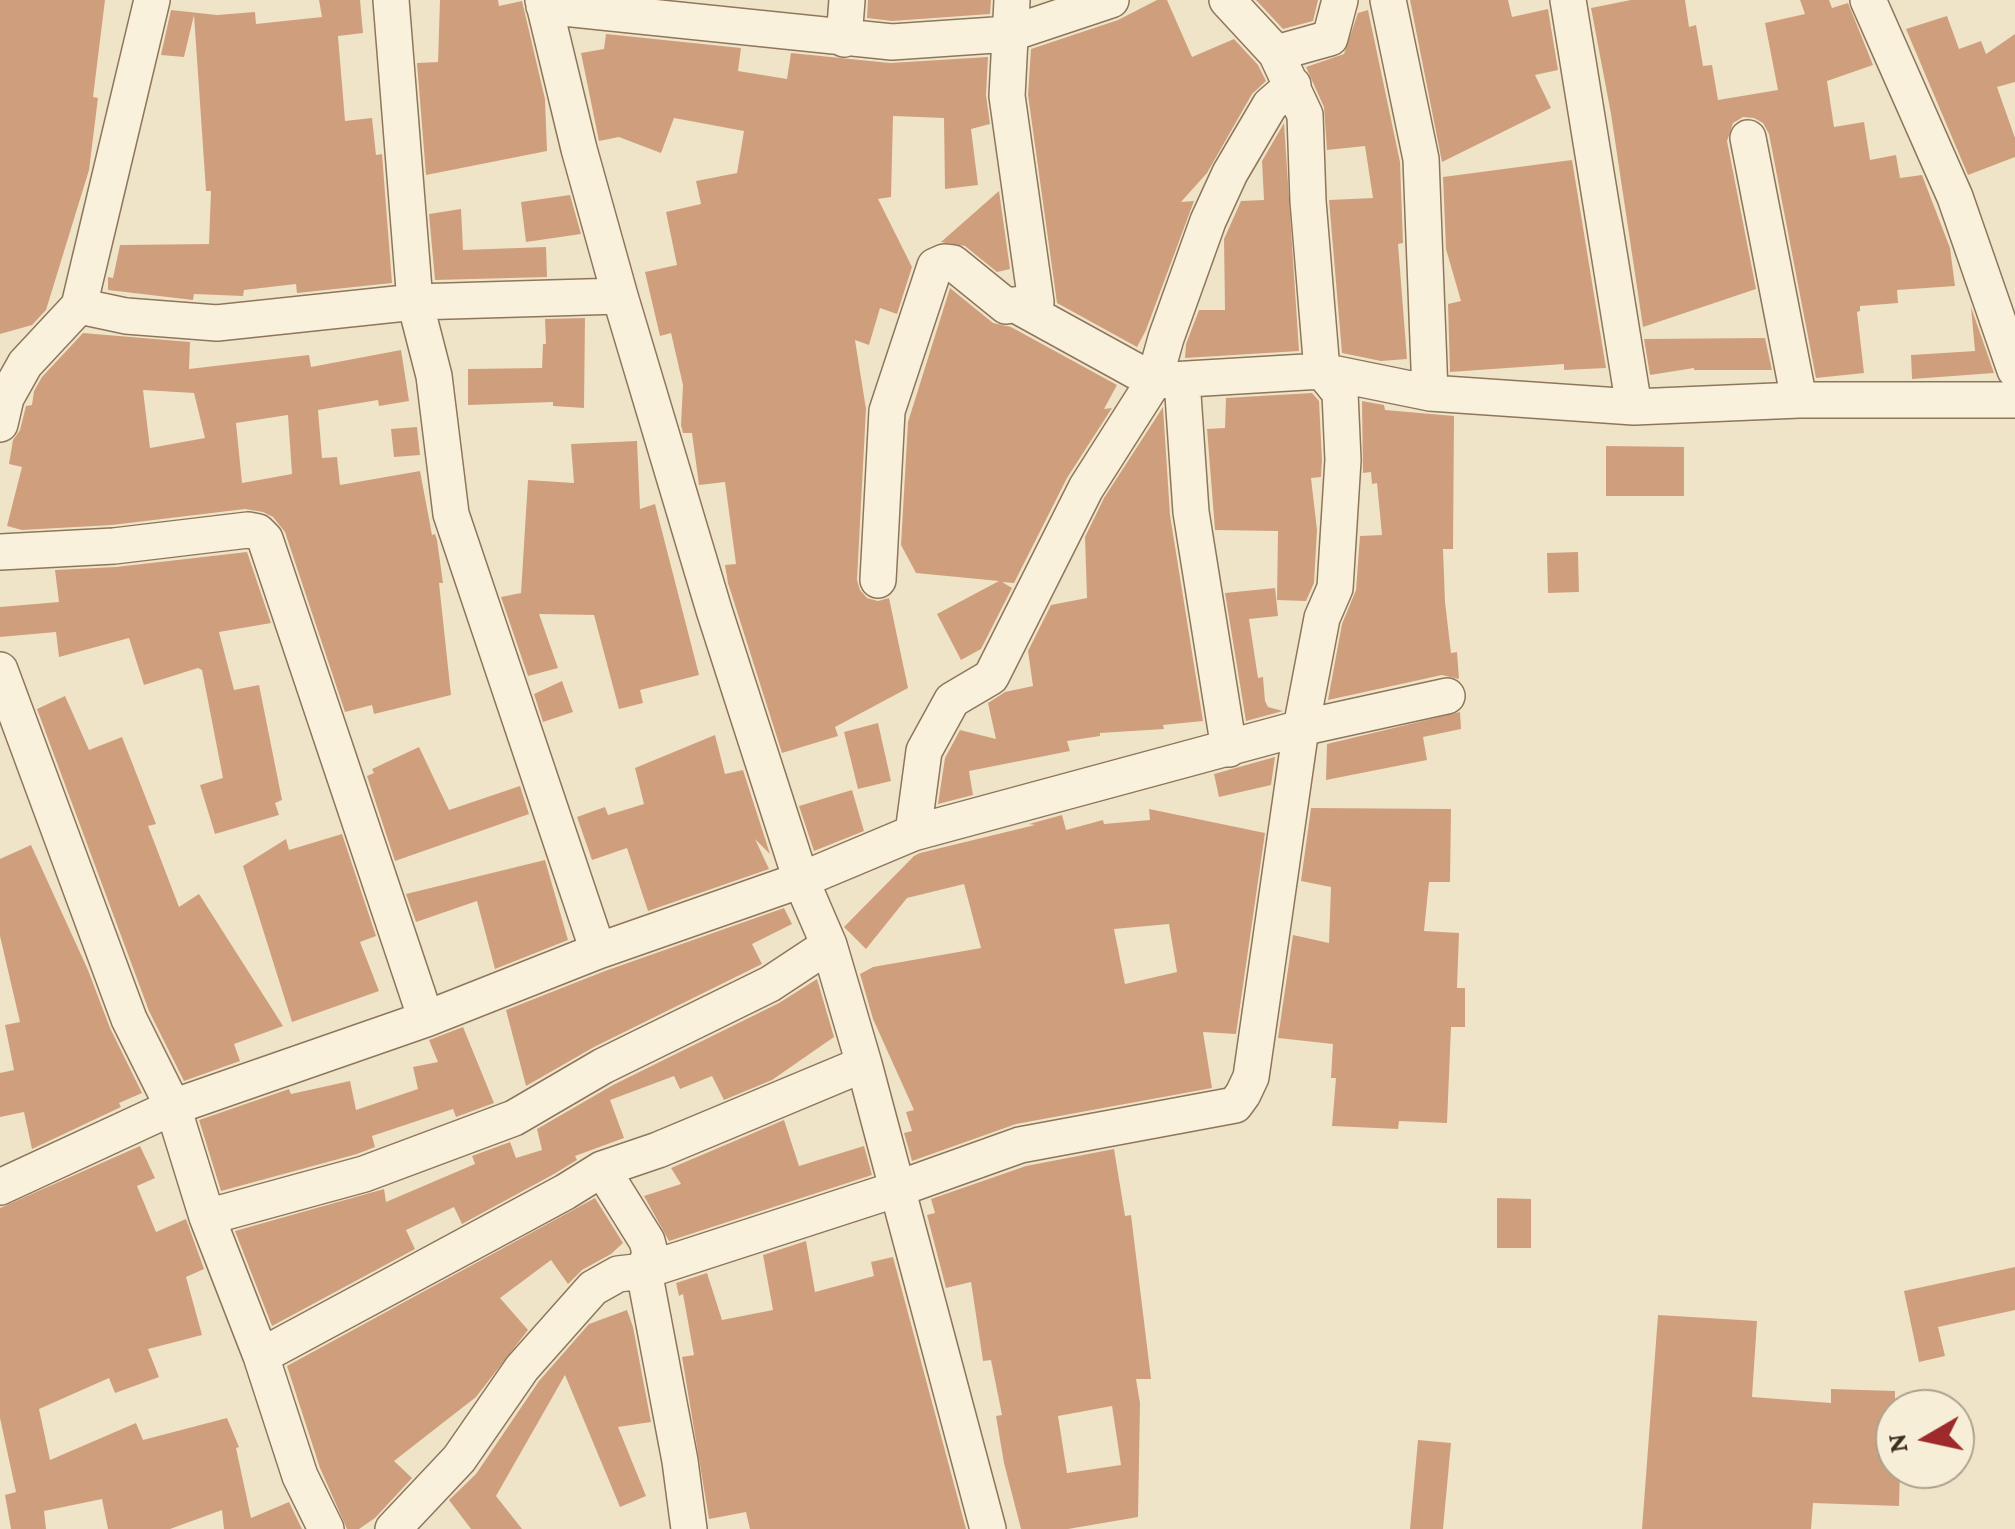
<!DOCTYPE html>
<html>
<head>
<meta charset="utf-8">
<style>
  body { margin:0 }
  #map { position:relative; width:2015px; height:1529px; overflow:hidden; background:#f0e4c8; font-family:"Crimson Pro",serif }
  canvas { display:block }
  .north { position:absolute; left:1875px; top:1389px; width:100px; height:100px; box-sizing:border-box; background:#f7eed8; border:2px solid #ada18e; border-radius:50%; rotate:261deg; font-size:28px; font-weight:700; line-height:40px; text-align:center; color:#3d2e20 }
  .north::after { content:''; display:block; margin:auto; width:35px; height:45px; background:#9e2a2b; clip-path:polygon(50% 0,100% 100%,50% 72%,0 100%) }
</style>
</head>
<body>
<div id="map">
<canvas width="2015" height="1529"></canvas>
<div class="north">N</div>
</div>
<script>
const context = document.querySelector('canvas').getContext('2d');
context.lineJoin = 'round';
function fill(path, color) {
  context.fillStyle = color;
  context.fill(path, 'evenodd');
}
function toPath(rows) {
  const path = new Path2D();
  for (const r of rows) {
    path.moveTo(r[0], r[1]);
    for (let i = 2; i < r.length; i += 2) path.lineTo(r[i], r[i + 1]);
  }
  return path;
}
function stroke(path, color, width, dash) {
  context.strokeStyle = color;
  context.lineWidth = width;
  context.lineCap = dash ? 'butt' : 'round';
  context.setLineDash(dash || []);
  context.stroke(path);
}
fill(toPath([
  [0,0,105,0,93,97,98,98,89,170,46,310,32,325,0,334],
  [319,0,360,0,363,33,338,36,345,121,372,118,376,155,382,154,392,283,297,293,296,284,244,290,243,296,194,294,193,300,108,290,108,277,113,278,120,245,209,244,211,191,206,191,194,15,184,57,161,55,171,10,217,15,255,12,256,24,322,17],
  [440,0,498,0,499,6,522,1,545,99,547,151,426,175,417,63,438,62],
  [868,0,991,0,990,14,892,21,867,18],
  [1157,0,1167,0,1192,57,1234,39,1258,65,1266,81,1252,94,1207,173,1181,202,1194,201,1146,330,1137,347,1057,303,1028,95,1031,49,1118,20],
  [1256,0,1318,0,1313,21,1283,29],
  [1410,0,1508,0,1512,17,1548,9,1558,70,1535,75,1551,108,1442,162],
  [1631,0,1685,0,1689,27,1696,25,1703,66,1712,65,1718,100,1778,90,1765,23,1805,14,1800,0,1829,0,1832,8,1848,3,1873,65,1827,81,1834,127,1864,122,1870,160,1896,155,1900,178,1922,175,1950,248,1955,286,1897,290,1898,303,1860,306,1860,311,1857,312,1864,373,1816,378,1769,134,1763,123,1754,118,1743,117,1733,123,1727,141,1756,289,1643,327,1611,114,1591,8],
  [1368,10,1400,162,1403,243,1398,244,1407,359,1381,361,1342,353,1329,200,1373,198,1365,146,1327,150,1324,107,1306,67,1344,54,1358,13],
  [1947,16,1959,49,1981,41,1986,54,2015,34,2015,82,1997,87,2015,138,2015,157,1968,175,1906,29],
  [606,34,741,48,738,71,787,79,791,53,890,63,988,57,986,95,990,124,971,129,978,185,945,189,944,118,893,116,891,197,878,199,912,267,897,314,880,308,869,345,855,340,866,409,857,580,860,590,867,598,878,601,889,598,908,688,835,727,838,736,782,753,728,583,725,565,736,564,725,482,699,485,692,433,683,433,681,425,683,385,671,333,660,336,645,272,677,265,666,212,701,204,696,181,737,173,744,131,674,118,661,153,619,137,599,141,581,53,604,49],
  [1284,123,1299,351,1185,358,1186,344,1199,310,1225,310,1224,239,1241,201,1264,200,1262,161],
  [1572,160,1606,368,1564,370,1564,364,1450,372,1448,304,1461,301,1446,249,1443,177],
  [999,191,1010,269,997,272,965,246,941,242],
  [570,195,581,234,526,242,521,202],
  [461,209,463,250,546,247,547,277,435,280,429,214],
  [950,288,993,323,1011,327,1117,385,1104,409,1112,408,1067,478,1014,583,1002,582,1012,588,981,649,961,660,937,614,999,581,916,573,901,545,908,422],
  [1971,307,1994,373,1912,379,1911,355,1975,351],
  [585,318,584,408,553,406,553,402,468,405,468,369,542,368,543,344,546,344,545,319],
  [83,333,190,342,189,369,309,355,311,367,401,350,409,401,379,406,378,400,318,410,322,458,337,457,340,485,420,471,432,535,435,534,437,540,443,583,439,583,451,695,374,714,372,705,345,712,285,532,273,517,263,512,245,509,112,525,22,530,7,526,22,467,9,464,13,440,20,430,26,406,32,405,34,391,42,377],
  [143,390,194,393,205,438,150,448],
  [288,415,292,474,242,483,236,423],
  [1765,338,1772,370,1694,370,1694,368,1650,375,1644,339],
  [1312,393,1319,401,1322,460,1321,477,1311,478,1317,530,1314,583,1306,601,1277,600,1278,531,1215,530,1207,429,1225,428,1226,398],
  [1362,401,1384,405,1385,410,1454,416,1453,549,1443,549,1445,602,1451,653,1457,652,1459,679,1442,675,1328,700,1342,624,1356,590,1360,536,1382,535,1377,483,1372,484,1371,472,1363,473],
  [1163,407,1170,515,1203,721,1163,725,1164,729,1100,733,1100,736,1067,741,1070,751,969,771,973,795,938,804,945,758,960,730,996,739,988,703,1005,692,1033,686,1028,651,1051,605,1087,598,1085,537,1104,498],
  [417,427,420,455,394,457,391,429],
  [637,441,640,509,655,504,699,675,640,690,643,703,619,709,594,615,539,614,558,668,528,676,501,597,521,593,528,480,574,483,571,444],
  [1606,446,1684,447,1684,496,1606,496],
  [247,552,271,623,219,632,234,690,259,685,282,800,275,803,279,815,215,834,200,785,223,778,202,670,198,668,144,685,129,638,59,657,56,632,0,637,0,607,59,602,55,570,116,567],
  [1578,552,1579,592,1548,593,1547,553],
  [1275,588,1278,616,1249,619,1258,678,1263,677,1265,701,1268,707,1283,711,1246,721,1225,593],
  [562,681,573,712,543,722,534,694],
  [65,696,89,750,122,737,156,824,148,826,179,907,199,894,283,1026,234,1044,240,1061,184,1081,149,1011,37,709],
  [1460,712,1461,729,1423,737,1427,760,1326,780,1327,744],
  [878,723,891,781,858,789,844,732],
  [715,735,725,774,743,770,770,854,755,839,769,869,648,911,627,848,592,860,577,817,605,807,608,815,644,804,635,768],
  [419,747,449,810,520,786,529,814,395,861,367,776,374,773,372,769],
  [1275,757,1271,785,1219,797,1214,774],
  [852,790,864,831,814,851,799,806],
  [1311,808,1451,809,1450,882,1429,882,1424,931,1459,933,1457,988,1465,988,1465,1027,1451,1027,1447,1123,1399,1121,1398,1129,1332,1126,1336,1078,1331,1078,1333,1044,1278,1038,1293,935,1329,943,1331,887,1301,881],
  [1149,809,1265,833,1236,1034,1203,1032,1212,1088,1016,1124,912,1161,904,1133,912,1131,906,1112,914,1110,873,1019,860,974,873,967,981,948,964,884,907,898,866,949,844,927,914,856,920,853,1035,825,1029,824,1062,815,1066,830,1103,820,1104,824,1150,820],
  [1169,924,1177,972,1125,984,1114,929],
  [342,834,376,936,360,942,379,991,292,1022,243,866,286,839,289,850],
  [31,845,88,970,110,1028,142,1093,119,1103,121,1107,32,1149,24,1112,0,1117,0,1073,14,1070,5,1025,20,1022,0,936,0,859],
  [545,860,568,940,495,969,477,901,416,922,406,894],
  [784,908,792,924,752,944,762,964,594,1047,526,1086,506,1010,605,971],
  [817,979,834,1037,772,1080,724,1100,712,1076,680,1089,674,1076,610,1100,624,1138,575,1156,577,1160,554,1174,462,1224,454,1207,406,1230,415,1249,272,1326,235,1231,384,1189,386,1202,475,1164,472,1156,510,1142,516,1158,542,1150,537,1129,613,1085,779,1003],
  [463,1027,494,1103,456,1117,453,1109,372,1136,375,1147,357,1154,221,1191,199,1120,289,1089,291,1094,350,1081,356,1110,418,1089,413,1067,438,1062,429,1040],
  [784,1120,799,1166,864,1146,872,1175,669,1241,644,1196,681,1184,671,1168],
  [140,1146,155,1178,137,1186,156,1232,186,1219,204,1269,186,1277,202,1335,148,1349,159,1377,115,1393,109,1378,39,1409,50,1460,136,1423,143,1440,227,1418,239,1447,236,1448,251,1518,289,1502,302,1529,224,1529,222,1510,170,1529,108,1529,102,1499,44,1511,46,1529,11,1529,5,1495,16,1492,0,1418,0,1208],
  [1114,1149,1125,1216,1131,1215,1151,1379,1136,1379,1140,1403,1138,1517,1068,1529,1021,1529,1004,1463,996,1416,1002,1415,991,1360,983,1361,971,1282,946,1288,927,1215,935,1213,931,1199,1026,1166],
  [1112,1406,1121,1465,1067,1473,1058,1416],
  [595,1198,623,1243,611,1254,582,1270,568,1284,551,1260,500,1298,528,1330,476,1397,394,1461,412,1478,375,1518,359,1529,347,1529,320,1468,287,1366],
  [1497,1198,1531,1199,1531,1248,1497,1248],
  [806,1241,815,1292,874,1276,871,1262,893,1257,966,1529,750,1529,746,1512,709,1519,682,1357,694,1355,683,1294,679,1296,676,1283,707,1273,722,1320,773,1310,763,1255],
  [2015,1267,2015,1310,1938,1327,1945,1356,1919,1362,1904,1291],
  [627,1310,633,1327,651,1422,618,1427,646,1496,620,1507,565,1375,496,1496,522,1529,471,1529,449,1500,476,1474,539,1381,589,1324],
  [1658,1315,1757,1321,1752,1397,1831,1403,1831,1389,1895,1391,1895,1469,1900,1469,1899,1506,1813,1503,1811,1529,1642,1529],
  [1418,1440,1451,1443,1443,1529,1410,1529]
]), '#cf9f7d');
const street = toPath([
  [391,0,415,302,434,376,451,514,598,951],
  [543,0,579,149,620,296,714,610,801,880,829,945,864,1064,988,1529],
  [1388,0,1421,159,1430,393],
  [1568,0,1634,407],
  [1868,0,1955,197,2015,370],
  [544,6,892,42,1009,34,1111,0],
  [844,39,847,0],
  [1276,53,1330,38,1340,0],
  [1748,138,1799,400],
  [1016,305,1154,381,1322,371,1430,393,1634,407,1799,400,2015,400],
  [79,306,126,316,217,323,415,302,620,296],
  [1182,380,1191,512,1229,749],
  [0,424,6,398,25,364,79,306,152,0],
  [0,552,114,546,248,530,258,532,265,539,426,1019],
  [878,580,887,411,935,266,944,262,953,263,1006,306,1036,302,1007,96,1012,0],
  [0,670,129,1019,173,1107,207,1217,261,1356,300,1476,326,1529],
  [913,833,924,751,952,700,991,677,1086,488,1154,381,1166,338,1208,221,1230,173,1270,105,1293,85],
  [602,1169,647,1241,650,1253,644,1271,680,1461,689,1529],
  [0,1187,173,1107,426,1019,598,951,801,880,913,833,1301,728,1447,696],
  [207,1217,364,1174,514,1118,603,1066,770,984,829,945],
  [261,1356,565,1192,602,1169,658,1150,864,1064],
  [393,1529,459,1459,522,1368,593,1288,618,1274,644,1271,897,1189,1020,1145,1235,1105,1243,1094,1251,1077,1301,728,1322,618,1335,588,1343,460,1340,393,1322,371,1308,201,1305,115,1276,53,1227,0]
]);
stroke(street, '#8d765c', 38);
stroke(street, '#faf1dc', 35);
</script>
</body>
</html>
